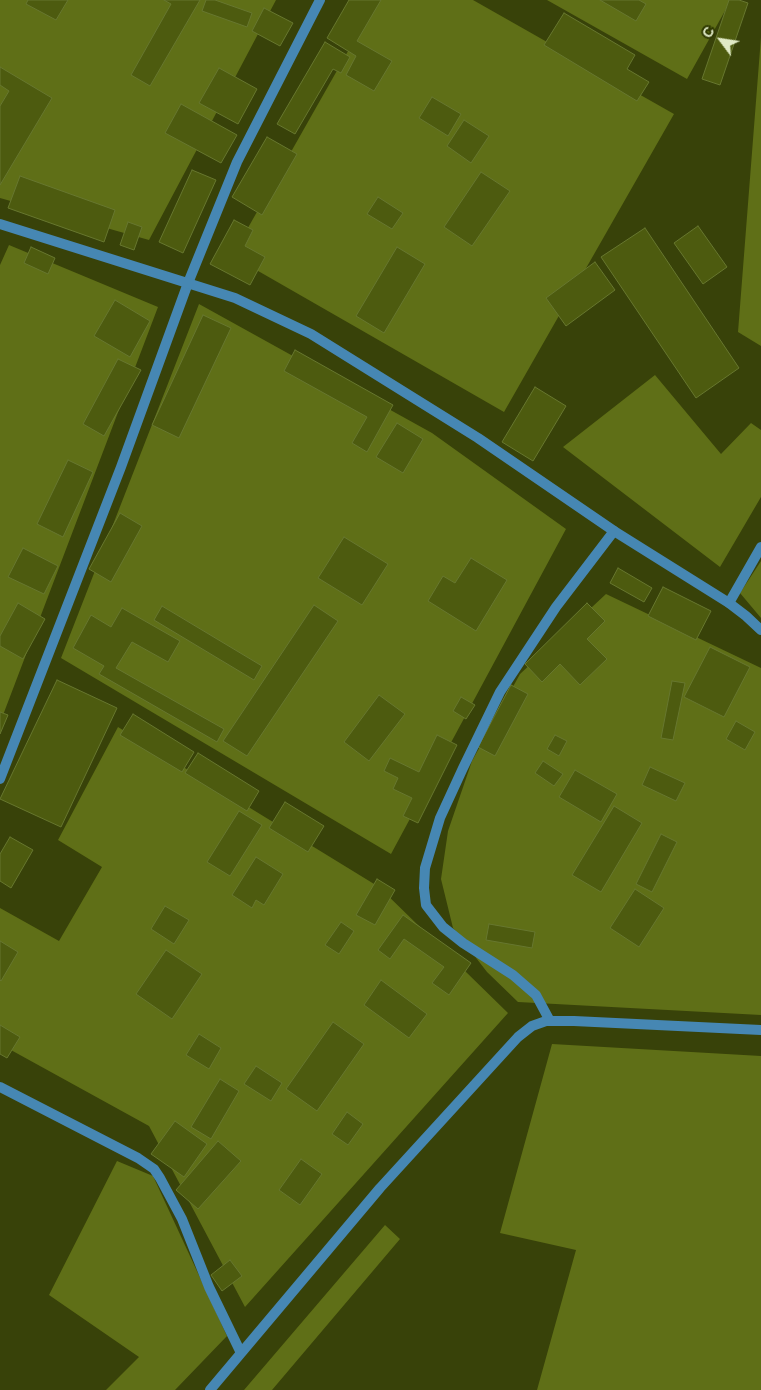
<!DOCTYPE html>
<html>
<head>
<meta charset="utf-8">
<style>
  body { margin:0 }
  #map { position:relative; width:761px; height:1390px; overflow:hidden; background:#384209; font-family:Barlow,sans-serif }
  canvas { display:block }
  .north { position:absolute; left:696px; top:15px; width:50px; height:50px; -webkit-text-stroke:4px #2e3800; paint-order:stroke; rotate:301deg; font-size:14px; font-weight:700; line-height:20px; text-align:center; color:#e0eac6 }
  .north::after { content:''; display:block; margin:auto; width:18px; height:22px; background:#e0eac6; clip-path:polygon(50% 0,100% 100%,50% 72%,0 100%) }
</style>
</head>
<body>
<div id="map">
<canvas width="761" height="1390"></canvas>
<div class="north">С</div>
</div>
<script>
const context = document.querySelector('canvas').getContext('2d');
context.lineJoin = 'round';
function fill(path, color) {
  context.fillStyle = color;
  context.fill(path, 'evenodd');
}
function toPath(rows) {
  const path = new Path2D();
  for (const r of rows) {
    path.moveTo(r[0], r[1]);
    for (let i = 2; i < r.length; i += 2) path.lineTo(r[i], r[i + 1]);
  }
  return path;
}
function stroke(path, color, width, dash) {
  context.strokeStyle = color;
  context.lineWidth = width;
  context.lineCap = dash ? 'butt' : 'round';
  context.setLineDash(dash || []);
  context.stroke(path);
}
fill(toPath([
  [0,0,276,0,149,240,0,198],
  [377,0,473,0,674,114,504,412,232,256],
  [547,0,731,0,687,79],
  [761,37,761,346,738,332],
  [9,245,158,307,0,723,0,265],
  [199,304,432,433,566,529,391,854,61,658],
  [655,375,721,454,751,423,761,430,761,497,720,567,563,447],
  [761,561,761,618,740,593],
  [606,594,761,668,761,1015,518,1002,487,972,453,928,441,879,448,831,472,761,520,674],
  [118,727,379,887,508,1013,245,1307,149,1126,0,1044,0,908,59,941,102,867,58,840],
  [552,1044,761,1056,761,1390,537,1390,576,1250,500,1233],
  [117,1161,153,1176,227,1336,175,1390,106,1390,139,1357,49,1295],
  [385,1225,400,1239,272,1390,244,1390]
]), '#5f6f17');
const building = toPath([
  [28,0,68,0,56,20,26,4,28,0],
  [164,0,200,0,150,86,131,75,171,4,164,0],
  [206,0,215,0,252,13,247,27,202,11,206,0],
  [349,0,381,0,357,41,392,61,374,91,346,75,356,56,327,38,349,0],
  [600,0,639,0,646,4,636,21,600,0],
  [729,0,739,0,748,3,720,85,702,79,729,0],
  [264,8,293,23,280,46,252,31,264,8],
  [564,13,635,55,627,69,649,82,637,101,544,45,564,13],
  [325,42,350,57,341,73,333,69,295,134,277,124,325,42],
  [0,67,52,98,0,185,0,106,9,91,0,85,0,67],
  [219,68,257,89,238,124,199,103,219,68],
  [432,97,461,114,448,136,419,118,432,97],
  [181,104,237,135,221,163,165,133,181,104],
  [464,120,489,136,471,163,447,146,464,120],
  [267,137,297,154,262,215,232,197,267,137],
  [192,170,216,180,183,253,159,242,192,170],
  [481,172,510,191,472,246,444,227,481,172],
  [20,176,115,210,104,242,8,208,20,176],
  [378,197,403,213,392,229,367,214,378,197],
  [234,220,253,230,245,246,265,257,250,285,210,264,234,220],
  [128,222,142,227,134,250,120,245,128,222],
  [698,226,727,267,703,284,674,243,698,226],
  [645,228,739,368,696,398,601,257,645,228],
  [31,247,55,258,48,274,24,263,31,247],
  [397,247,425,264,384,333,356,316,397,247],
  [595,262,615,290,566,326,546,298,595,262],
  [115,300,150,321,130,357,94,336,115,300],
  [203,315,231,328,179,438,152,425,203,315],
  [295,350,393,405,367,452,352,443,367,417,284,371,295,350],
  [118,359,141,370,104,436,83,424,118,359],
  [535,387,566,406,533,461,502,442,535,387],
  [397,423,423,439,403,473,376,457,397,423],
  [68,460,93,472,63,537,37,524,68,460],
  [120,513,142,526,111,582,89,569,120,513],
  [344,537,388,564,362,605,318,578,344,537],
  [23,548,58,566,44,594,8,577,23,548],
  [471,558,507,580,476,631,428,601,443,576,455,583,471,558],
  [618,568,652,588,644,602,610,583,618,568],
  [663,587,711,611,696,640,648,616,663,587],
  [18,603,45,619,23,659,0,646,0,636,18,603],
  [587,603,605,621,587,639,607,659,580,685,560,664,542,682,525,664,587,603],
  [314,605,338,621,247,756,223,741,314,605],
  [162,606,262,666,254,680,154,620,162,606],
  [122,608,180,641,168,662,132,642,116,668,224,729,217,742,99,674,104,666,73,648,91,615,111,627,122,608],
  [710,647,750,667,724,717,684,697,710,647],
  [57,680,117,708,61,827,0,799,57,680],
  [672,681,685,683,673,740,661,738,672,681],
  [511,685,528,694,495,756,478,747,511,685],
  [379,695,405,714,369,761,344,742,379,695],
  [461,697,475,705,466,719,453,711,461,697],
  [0,712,8,715,0,734,0,712],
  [133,714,194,752,182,772,120,735,133,714],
  [736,721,755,732,745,750,726,739,736,721],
  [437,735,457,745,418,823,403,816,412,798,393,789,398,778,384,771,390,758,419,772,437,735],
  [555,735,567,741,559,756,547,749,555,735],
  [198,753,259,791,247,811,185,773,198,753],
  [543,761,563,774,554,786,535,773,543,761],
  [650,767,685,783,676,801,642,785,650,767],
  [575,770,617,794,601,822,559,797,575,770],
  [285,802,324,826,308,852,269,828,285,802],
  [614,806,642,823,601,892,572,875,614,806],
  [239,811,262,825,230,876,207,862,239,811],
  [661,834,677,842,652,892,636,884,661,834],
  [10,837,33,850,11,888,0,881,0,854,10,837],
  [256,857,283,874,264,905,256,900,252,908,232,895,256,857],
  [377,879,395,890,375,925,356,915,377,879],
  [635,889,664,908,639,947,610,928,635,889],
  [165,906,189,920,174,944,151,929,165,906],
  [403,915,471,963,449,995,432,983,444,967,404,939,390,959,378,950,403,915],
  [341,922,354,931,339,954,325,945,341,922],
  [489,924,535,932,532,948,486,940,489,924],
  [0,941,18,952,1,981,0,980,0,941],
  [166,950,202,974,172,1019,136,994,166,950],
  [381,980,427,1014,409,1038,364,1005,381,980],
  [333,1022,364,1044,317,1111,286,1089,333,1022],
  [0,1025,20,1037,7,1058,0,1054,0,1025],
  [199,1034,221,1048,209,1069,186,1055,199,1034],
  [256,1066,282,1083,271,1101,244,1084,256,1066],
  [220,1079,239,1091,211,1139,191,1127,220,1079],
  [347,1112,363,1124,348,1145,332,1134,347,1112],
  [175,1121,207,1144,184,1177,151,1154,175,1121],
  [218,1141,241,1161,198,1209,176,1190,218,1141],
  [301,1159,322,1174,300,1205,279,1190,301,1159],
  [230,1260,242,1276,222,1291,211,1275,230,1260]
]);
fill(building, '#4d5b0f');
stroke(building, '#67772f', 1);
stroke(toPath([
  [729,603,761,547],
  [0,779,121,467,188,283,237,162,320,0],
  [550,1021,536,995,513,975,463,943,443,927,426,905,424,888,425,868,440,818,463,768,500,692,556,607,614,531],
  [0,1087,138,1158,154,1169,160,1178,182,1219,209,1287,241,1353],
  [210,1390,380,1188,518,1037,532,1026,546,1021,574,1021,761,1030]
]), '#4687b3', 10);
stroke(toPath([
  [0,224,235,298,311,334,478,438,614,531,729,603,746,616,761,630]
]), '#4687b3', 10);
</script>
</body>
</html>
